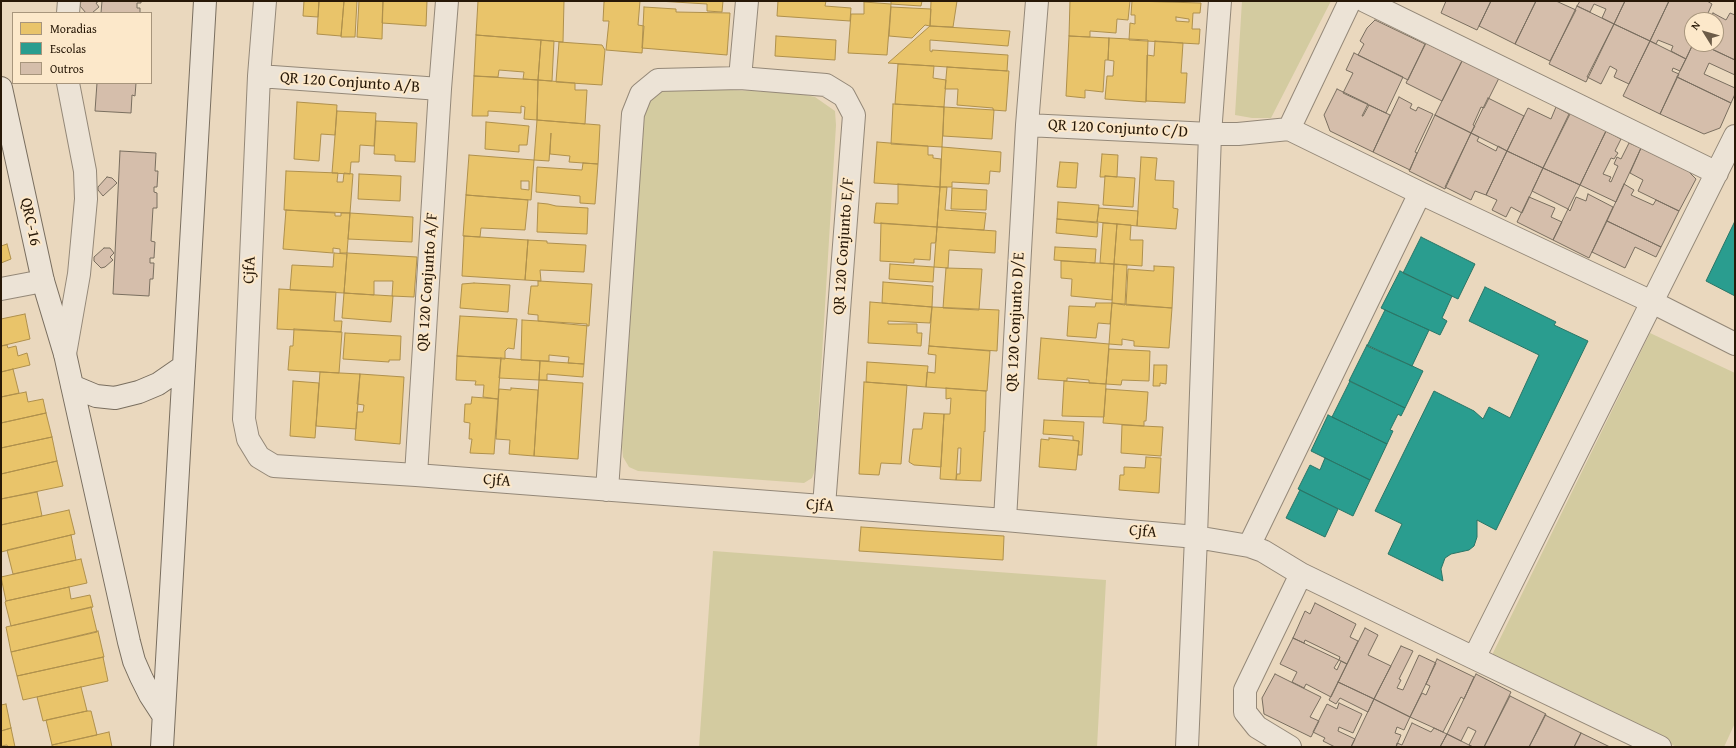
<!DOCTYPE html>
<html>
<head>
<meta charset="utf-8">
<style>
  body { margin:0 }
  #map { position:relative; width:1736px; height:748px; overflow:hidden; background:#ead8be; font-family:"Gentium Book Plus",serif }
  canvas { display:block }
  .frame { position:absolute; inset:0; border:2px solid #271807; pointer-events:none }
  .legend { position:absolute; left:12px; top:12px; width:140px; height:72px; box-sizing:border-box; background:#fce8ca; border:1px solid #a7957c; margin:0; padding:5px 7px; list-style:none; font-size:12px; color:#271807 }
  .legend li { display:flex; align-items:center; gap:8px; height:20px }
  .legend b { width:20px; border:1px solid #a7957c }
  .north { position:absolute; left:1684px; top:12px; width:40px; height:40px; box-sizing:border-box; background:#fce8ca; border:1px solid #a7957c; border-radius:50%; rotate:307deg; font-size:11px; font-weight:700; line-height:16px; text-align:center; color:#271807 }
  .north::after { content:''; display:block; margin:auto; width:14px; height:18px; background:#6b5b47; clip-path:polygon(50% 0,100% 100%,50% 72%,0 100%) }
</style>
</head>
<body>
<div id="map">
<canvas width="1736" height="748"></canvas>
<div class="frame"></div>
<ul class="legend">
<li><b style="height:11px;background:#e9c46a"></b>Moradias</li>
<li><b style="height:11px;background:#2a9d8f"></b>Escolas</li>
<li><b style="height:11px;background:#d5beab"></b>Outros</li>
</ul>
<div class="north">N</div>
</div>
<script>
const context = document.querySelector('canvas').getContext('2d');
context.lineJoin = 'round';
function fill(path, color) {
  context.fillStyle = color;
  context.fill(path, 'evenodd');
}
function toPath(rows) {
  const path = new Path2D();
  for (const r of rows) {
    path.moveTo(r[0], r[1]);
    for (let i = 2; i < r.length; i += 2) path.lineTo(r[i], r[i + 1]);
  }
  return path;
}
function stroke(path, color, width, dash) {
  context.strokeStyle = color;
  context.lineWidth = width;
  context.lineCap = dash ? 'butt' : 'round';
  context.setLineDash(dash || []);
  context.stroke(path);
}
function write(font, color, halo, rows, align = 'center') {
  context.font = font + ' "Gentium Book Plus",serif';
  context.lineWidth = 4;
  context.setLineDash([]);
  context.textBaseline = 'middle';
  context.strokeStyle = halo;
  context.fillStyle = color;
  for (const [text, x, y, turn = 0] of rows) {
    context.save();
    context.translate(x, y);
    context.rotate((+turn || 0) * Math.PI / 180);
    context.textAlign = isNaN(turn) ? turn : align;
    if (halo) context.strokeText(text, 0, 0);
    context.fillText(text, 0, 0);
    context.restore();
  }
}
fill(toPath([
  [1242,1,1331,1,1271,118,1252,118,1235,115],
  [665,87,797,93,815,97,835,111,836,125,815,470,812,478,804,483,638,471,629,467,623,457,622,446,644,102],
  [1650,333,1735,373,1735,723,1724,747,1677,747,1491,657],
  [713,551,1106,580,1097,747,699,747]
]), '#d3cba0');
const homes = toPath([
  [304,1,319,1,318,17,303,16,304,1],
  [319,1,344,1,341,36,317,34,319,1],
  [344,1,357,1,355,37,341,37,344,1],
  [359,1,383,1,382,39,357,37,359,1],
  [383,1,427,1,426,26,382,23,383,1],
  [478,1,564,1,563,42,476,35,478,1],
  [606,1,640,1,638,25,644,26,642,53,606,50,609,21,603,21,604,2,606,1],
  [658,1,723,1,722,12,707,11,707,4,658,1],
  [778,1,826,1,825,6,851,8,850,21,777,16,778,1],
  [891,1,922,1,921,6,891,4,891,1],
  [931,1,957,1,953,27,930,26,931,1],
  [1070,1,1130,1,1128,20,1117,19,1116,33,1090,31,1090,37,1069,36,1070,1],
  [1132,1,1201,3,1200,13,1193,13,1192,29,1200,29,1199,44,1129,40,1130,23,1135,24,1135,15,1131,15,1132,1],
  [1176,17,1189,19,1189,22,1176,21,1176,17],
  [864,2,891,4,887,55,848,53,851,14,864,14,864,2],
  [644,7,676,9,676,12,730,13,727,55,642,48,644,7],
  [891,7,931,9,930,26,925,25,912,38,889,36,891,7],
  [930,26,1010,31,1008,46,930,40,930,51,932,52,932,50,1008,55,1007,71,888,63,930,26],
  [476,35,541,40,538,80,523,79,524,72,499,70,498,77,474,76,476,35],
  [776,36,836,40,835,60,775,56,776,36],
  [1069,36,1109,38,1108,60,1105,60,1103,92,1085,90,1085,98,1066,96,1069,36],
  [1109,38,1148,40,1146,102,1105,99,1107,76,1113,76,1114,61,1108,60,1109,38],
  [541,40,554,41,552,81,538,80,541,40],
  [1155,41,1183,43,1181,73,1187,73,1185,103,1146,101,1147,55,1154,56,1155,41],
  [559,42,602,45,605,50,602,85,556,82,559,42],
  [898,64,934,66,933,78,946,80,944,107,895,104,898,64],
  [947,67,1009,71,1006,111,993,110,993,108,957,105,958,89,945,89,947,67],
  [474,76,538,80,537,120,524,119,525,107,521,106,521,113,488,111,488,116,472,116,474,76],
  [538,80,575,83,575,90,587,90,585,124,537,120,538,80],
  [297,102,337,105,335,135,321,134,319,161,294,159,297,102],
  [893,104,944,107,942,147,891,144,893,104],
  [944,107,994,110,992,139,943,136,944,107],
  [337,111,376,113,374,146,360,145,359,162,351,162,350,174,332,173,337,111],
  [537,120,600,125,598,164,569,162,570,156,550,154,551,133,549,161,534,160,537,120],
  [376,121,417,123,415,162,395,161,395,155,374,154,376,121],
  [486,122,529,126,527,145,519,145,519,152,485,149,486,122],
  [877,142,928,146,928,155,933,155,933,158,941,159,940,187,874,183,877,142],
  [942,147,1001,152,1000,172,990,171,989,184,952,182,952,187,940,187,942,147],
  [1102,154,1118,155,1117,177,1105,176,1105,177,1100,177,1102,154],
  [469,155,534,160,531,200,466,195,469,155],
  [521,181,529,181,529,190,521,189,521,181],
  [1141,157,1157,158,1155,180,1174,181,1173,208,1178,209,1176,229,1137,226,1141,157],
  [1060,162,1078,163,1076,188,1057,187,1060,162],
  [583,163,598,164,595,204,580,203,580,196,536,192,537,167,582,170,583,163],
  [286,171,338,173,337,182,343,182,344,173,353,174,350,213,284,210,286,171],
  [359,174,401,176,400,201,358,199,359,174],
  [1105,176,1135,178,1133,207,1103,205,1105,176],
  [898,184,940,187,937,227,874,223,876,203,898,204,898,184],
  [940,187,947,187,945,210,986,213,984,230,937,227,940,187],
  [952,188,987,190,986,210,951,209,952,188],
  [466,195,528,200,525,230,481,228,480,237,463,236,466,195],
  [1058,202,1099,205,1097,222,1057,219,1058,202],
  [538,203,548,204,556,206,588,208,587,234,537,232,538,203],
  [1099,208,1138,211,1137,226,1097,222,1099,208],
  [286,210,335,213,335,216,341,216,341,213,350,213,347,253,340,253,340,249,333,248,333,253,283,249,286,210],
  [350,213,413,217,412,242,348,239,350,213],
  [1057,219,1098,223,1097,237,1056,233,1057,219],
  [881,223,937,227,936,241,935,243,931,243,930,260,914,259,914,263,880,261,881,223],
  [1103,223,1117,224,1114,264,1100,263,1103,223],
  [1117,224,1131,225,1130,240,1143,240,1142,266,1114,264,1117,224],
  [937,227,996,231,995,253,949,250,948,268,934,267,937,227],
  [464,236,528,240,525,280,462,276,464,236],
  [528,240,547,241,547,243,586,245,584,272,540,270,541,281,525,280,528,240],
  [7,244,11,259,1,263,1,246,7,244],
  [1055,247,1096,249,1095,263,1054,260,1055,247],
  [334,253,347,254,344,293,290,290,292,265,333,267,334,253],
  [347,253,417,257,414,297,392,296,393,281,374,281,374,295,344,293,347,253],
  [1061,261,1114,264,1112,300,1071,296,1072,279,1061,278,1061,261],
  [890,264,934,267,933,282,889,279,890,264],
  [1114,264,1127,265,1125,305,1112,303,1114,264],
  [1154,266,1174,267,1172,308,1126,305,1128,269,1154,271,1154,266],
  [946,268,982,269,979,310,943,308,946,268],
  [538,281,592,284,589,326,538,321,538,315,528,314,531,286,538,286,538,281],
  [883,282,933,286,932,307,882,303,883,282],
  [474,283,510,285,508,312,460,308,462,284,474,283],
  [279,289,336,292,334,321,342,321,341,332,277,329,279,289],
  [344,293,393,296,391,322,342,318,344,293],
  [870,302,932,307,930,323,888,321,888,324,917,324,917,333,922,333,921,346,868,343,870,302],
  [1096,303,1112,303,1110,324,1098,323,1096,338,1067,336,1069,306,1095,307,1096,303],
  [1112,303,1172,308,1169,348,1134,346,1134,341,1122,339,1122,345,1109,344,1112,303],
  [932,307,999,310,997,351,929,346,932,307],
  [25,314,30,339,1,346,1,319,25,314],
  [460,316,517,319,514,349,508,348,505,351,505,359,457,356,460,316],
  [522,320,587,324,584,364,568,363,569,357,549,355,549,361,521,360,522,320],
  [294,329,342,332,339,373,288,370,290,346,293,346,294,329],
  [345,333,401,336,400,360,389,360,389,362,343,359,345,333],
  [1041,338,1109,344,1106,384,1089,383,1089,380,1067,378,1067,381,1038,379,1041,338],
  [7,345,8,348,16,346,18,356,27,353,30,365,1,372,1,346,7,345],
  [929,346,990,351,987,391,926,387,927,372,935,373,936,355,928,354,929,346],
  [1109,349,1150,351,1149,381,1122,380,1121,385,1106,384,1109,349],
  [457,356,501,358,498,399,483,397,484,385,475,385,476,381,456,380,457,356],
  [501,358,540,361,539,380,499,378,501,358],
  [540,361,584,364,583,377,547,374,547,380,539,380,540,361],
  [867,362,928,366,926,387,866,382,867,362],
  [1154,365,1167,365,1166,384,1160,383,1160,386,1153,386,1154,365],
  [13,369,19,393,1,397,1,372,13,369],
  [320,372,360,374,356,429,316,426,320,372],
  [360,374,404,377,400,444,355,440,357,412,363,412,364,405,357,404,360,374],
  [539,380,583,383,578,459,534,456,539,380],
  [293,381,319,383,315,438,290,436,293,381],
  [1064,381,1106,384,1104,417,1062,416,1064,381],
  [864,382,907,385,901,464,881,463,879,475,859,474,864,382],
  [511,388,538,390,534,456,509,454,510,440,496,439,499,389,511,390,511,388],
  [946,388,986,391,985,432,984,431,981,481,956,480,957,474,960,474,961,448,958,448,956,480,940,479,944,414,950,414,951,398,946,399,946,388],
  [1106,389,1148,392,1146,421,1144,421,1144,426,1103,423,1106,389],
  [26,392,28,402,43,399,46,413,1,423,1,397,26,392],
  [472,397,498,399,494,454,470,453,472,439,469,439,470,423,464,422,465,404,471,404,472,397],
  [46,413,52,437,1,448,1,423,46,413],
  [924,413,944,414,941,467,914,465,909,462,913,429,922,429,924,413],
  [1044,420,1084,422,1082,455,1078,455,1079,441,1073,440,1073,436,1043,434,1044,420],
  [1122,425,1163,427,1161,456,1121,453,1122,425],
  [52,437,57,461,1,474,1,448,52,437],
  [1049,438,1079,441,1076,470,1039,467,1041,439,1049,440,1049,438],
  [1146,457,1161,458,1159,493,1119,490,1120,475,1124,475,1124,467,1145,468,1146,457],
  [57,461,63,486,1,499,1,474,57,461],
  [37,492,42,516,1,525,1,499,37,492],
  [69,510,75,534,1,552,1,525,69,510],
  [861,527,1004,536,1003,560,859,551,861,527],
  [71,535,76,560,13,574,7,550,71,535],
  [81,559,87,583,6,601,1,577,81,559],
  [69,587,71,599,90,595,93,607,11,626,5,602,6,601,69,587],
  [91,607,97,632,11,652,6,627,91,607],
  [98,631,104,657,17,676,11,652,98,631],
  [103,657,108,681,23,700,17,676,103,657],
  [81,687,87,711,43,721,37,697,81,687],
  [6,704,11,728,1,731,1,705,6,704],
  [87,711,91,711,97,735,52,745,46,720,87,711],
  [11,728,15,747,8,747,7,745,1,746,1,731,11,728],
  [109,732,112,747,52,747,52,745,109,732]
]);
fill(homes, '#e9c46a');
stroke(homes, '#af904c', 1);
const schools = toPath([
  [1735,221,1735,296,1706,281,1735,221],
  [1421,237,1475,264,1458,299,1403,273,1421,237],
  [1400,271,1452,296,1442,318,1447,321,1440,335,1381,308,1400,271],
  [1485,287,1556,322,1554,325,1588,341,1496,530,1477,520,1477,537,1474,546,1469,550,1451,554,1445,558,1441,569,1443,581,1388,554,1402,524,1375,511,1434,391,1474,411,1483,419,1489,407,1510,418,1539,355,1469,321,1485,287],
  [1385,310,1429,330,1412,366,1367,346,1385,310],
  [1367,345,1423,371,1405,408,1349,381,1367,345],
  [1350,381,1405,408,1401,416,1398,414,1390,430,1393,431,1387,444,1332,417,1350,381],
  [1328,415,1387,444,1370,480,1311,451,1328,415],
  [1325,458,1370,480,1353,516,1298,489,1310,465,1320,470,1325,458],
  [1300,490,1338,509,1325,537,1286,518,1300,490]
]);
fill(schools, '#2a9d8f');
stroke(schools, '#297566', 1);
const building = toPath([
  [81,1,99,1,96,3,99,7,92,13,86,13,80,6,81,1],
  [102,1,141,1,141,3,137,3,137,8,140,8,140,13,101,13,102,1],
  [1446,1,1491,1,1477,30,1441,13,1446,1],
  [1491,1,1536,1,1515,44,1479,26,1491,1],
  [1536,1,1556,1,1576,10,1550,61,1515,44,1536,1],
  [1580,1,1625,1,1614,24,1602,18,1606,9,1594,4,1590,12,1577,6,1580,1],
  [1625,1,1669,1,1650,41,1614,24,1625,1],
  [1669,1,1707,1,1712,4,1705,20,1692,20,1693,44,1686,59,1671,51,1673,46,1658,40,1656,44,1650,41,1669,1],
  [1577,6,1614,24,1586,82,1549,64,1577,6],
  [1713,13,1726,20,1730,13,1735,15,1735,60,1701,44,1716,44,1716,20,1705,20,1706,17,1710,19,1713,13],
  [1375,20,1425,44,1408,80,1358,55,1364,44,1360,41,1367,28,1375,20],
  [1614,24,1650,41,1629,84,1614,77,1617,70,1610,66,1601,84,1587,77,1614,24],
  [1650,41,1686,59,1680,71,1673,68,1672,71,1679,74,1660,114,1623,96,1650,41],
  [1426,43,1462,61,1442,101,1406,83,1426,43],
  [1693,44,1701,44,1735,60,1735,75,1709,63,1704,74,1735,88,1735,94,1731,103,1677,77,1693,44],
  [1354,53,1403,77,1386,113,1343,93,1353,73,1346,70,1354,53],
  [1464,57,1501,74,1484,108,1481,107,1473,125,1475,126,1471,133,1435,115,1464,57],
  [1677,77,1731,103,1720,128,1704,134,1660,114,1677,77],
  [97,83,136,83,135,96,132,95,131,113,95,111,97,83],
  [1337,89,1368,104,1362,116,1363,116,1369,105,1390,115,1373,152,1330,131,1324,115,1337,89],
  [1399,97,1412,104,1410,108,1416,111,1418,107,1433,114,1415,152,1417,153,1410,170,1373,152,1399,97],
  [1488,98,1524,116,1507,151,1471,133,1488,98],
  [1556,107,1569,114,1543,168,1507,151,1528,108,1551,119,1556,107],
  [1571,112,1607,129,1580,185,1543,168,1571,112],
  [1435,115,1471,133,1445,189,1409,171,1435,115],
  [1606,131,1621,139,1615,151,1618,153,1614,159,1611,158,1603,174,1611,177,1609,181,1611,182,1618,166,1614,164,1617,157,1621,159,1629,143,1641,148,1616,202,1580,185,1606,131],
  [1471,133,1479,137,1477,141,1496,151,1498,146,1507,151,1486,195,1475,191,1471,200,1445,187,1471,133],
  [1641,148,1688,171,1696,179,1679,211,1638,191,1643,180,1630,173,1641,148],
  [120,151,156,153,155,171,158,171,157,187,154,187,154,192,157,193,157,208,153,208,151,241,155,242,154,258,150,258,150,263,154,263,153,279,150,279,149,296,113,294,120,151],
  [1507,151,1543,168,1522,213,1511,207,1506,217,1492,210,1497,200,1486,195,1507,151],
  [1543,168,1580,185,1568,209,1532,191,1543,168],
  [107,177,112,178,117,183,103,196,98,190,98,187,107,177],
  [1624,184,1634,190,1631,195,1653,205,1656,200,1679,211,1661,247,1607,221,1624,184],
  [1588,194,1613,207,1589,258,1553,240,1568,209,1570,211,1576,197,1586,201,1588,194],
  [1529,197,1555,208,1551,217,1562,222,1553,240,1517,222,1529,197],
  [1607,221,1661,247,1656,257,1635,247,1625,268,1592,252,1607,221],
  [104,248,110,248,114,253,110,257,113,260,105,267,101,268,94,261,94,257,104,248],
  [1315,603,1356,624,1350,637,1358,641,1347,664,1339,660,1340,657,1305,640,1304,643,1293,638,1305,611,1310,614,1315,603],
  [1365,628,1378,635,1368,655,1391,666,1374,699,1338,682,1365,628],
  [1293,638,1339,660,1334,668,1337,670,1341,661,1347,664,1331,697,1306,684,1304,688,1292,682,1297,672,1280,664,1293,638],
  [1401,646,1413,651,1399,679,1401,680,1397,688,1403,690,1419,655,1436,663,1410,717,1374,699,1401,646],
  [1437,659,1474,677,1464,699,1461,697,1443,732,1410,717,1422,693,1426,695,1430,686,1426,684,1437,659],
  [1275,674,1321,697,1310,717,1319,721,1311,737,1264,714,1262,698,1275,674],
  [1476,674,1511,692,1484,747,1473,747,1469,745,1476,731,1468,727,1461,741,1447,734,1476,674],
  [1338,682,1374,699,1368,712,1340,698,1336,704,1329,700,1338,682],
  [1510,696,1546,714,1539,728,1529,747,1484,747,1510,696],
  [1374,699,1410,717,1404,730,1397,727,1395,733,1401,735,1396,747,1351,747,1374,699],
  [1339,703,1362,714,1353,733,1339,727,1338,731,1355,739,1351,747,1335,747,1323,741,1325,738,1313,732,1327,704,1337,709,1339,703],
  [1545,715,1581,733,1574,747,1529,747,1545,715],
  [1412,723,1431,732,1434,728,1447,734,1440,747,1396,747,1397,743,1402,745,1412,723],
  [1581,733,1610,747,1574,747,1581,733],
  [1447,734,1473,747,1440,747,1447,734]
]);
fill(building, '#d5beab');
stroke(building, '#796e5f', 1);
const street = toPath([
  [265,1,259,76,244,419,248,439,259,457,274,466,416,475,1005,520,1196,537,1249,546,1263,551,1301,574,1474,658,1735,136],
  [1365,1,1717,173],
  [68,13,69,1],
  [259,76,440,89],
  [740,78,747,1],
  [1027,125,1210,134,1238,134,1289,129,1420,193],
  [1289,129,1350,1],
  [1,289,43,281],
  [65,354,79,274,86,199,85,171,68,83],
  [416,475,440,89,447,1],
  [607,490,633,114,641,94,658,80,740,78,826,85,844,96,854,115,824,506],
  [1005,520,1027,125,1037,1],
  [1249,546,1420,193,1652,302,1735,344],
  [1474,658,1660,747],
  [1187,747,1196,537,1210,134,1220,1],
  [1290,747,1257,727,1245,712,1245,690,1301,574]
]);
const secondary = toPath([
  [1,88,43,281,65,354,129,642,134,661,141,677,150,695,163,715],
  [72,386,96,396,115,398,139,392,158,384,184,366],
  [162,747,205,1]
]);
stroke(street, '#948878', 24);
stroke(secondary, '#796e5f', 24);
stroke(street, '#ece3d6', 22);
stroke(secondary, '#ece3d6', 22);
write('16px', '#271807', '#fce8ca', [
  ["QR 120 Conjunto A/B",350,83,4],
  ["QR 120 Conjunto C/D",1118,129,3],
  ["QRC-16",30,222,78],
  ["QR 120 Conjunto E/F",844,246,-86],
  ["CjfA",250,270,-87],
  ["QR 120 Conjunto A/F",428,282,-86],
  ["QR 120 Conjunto D/E",1016,322,-87],
  ["CjfA",497,481,5],
  ["CjfA",820,506,4],
  ["CjfA",1143,532,5]
]);
</script>
</body>
</html>
